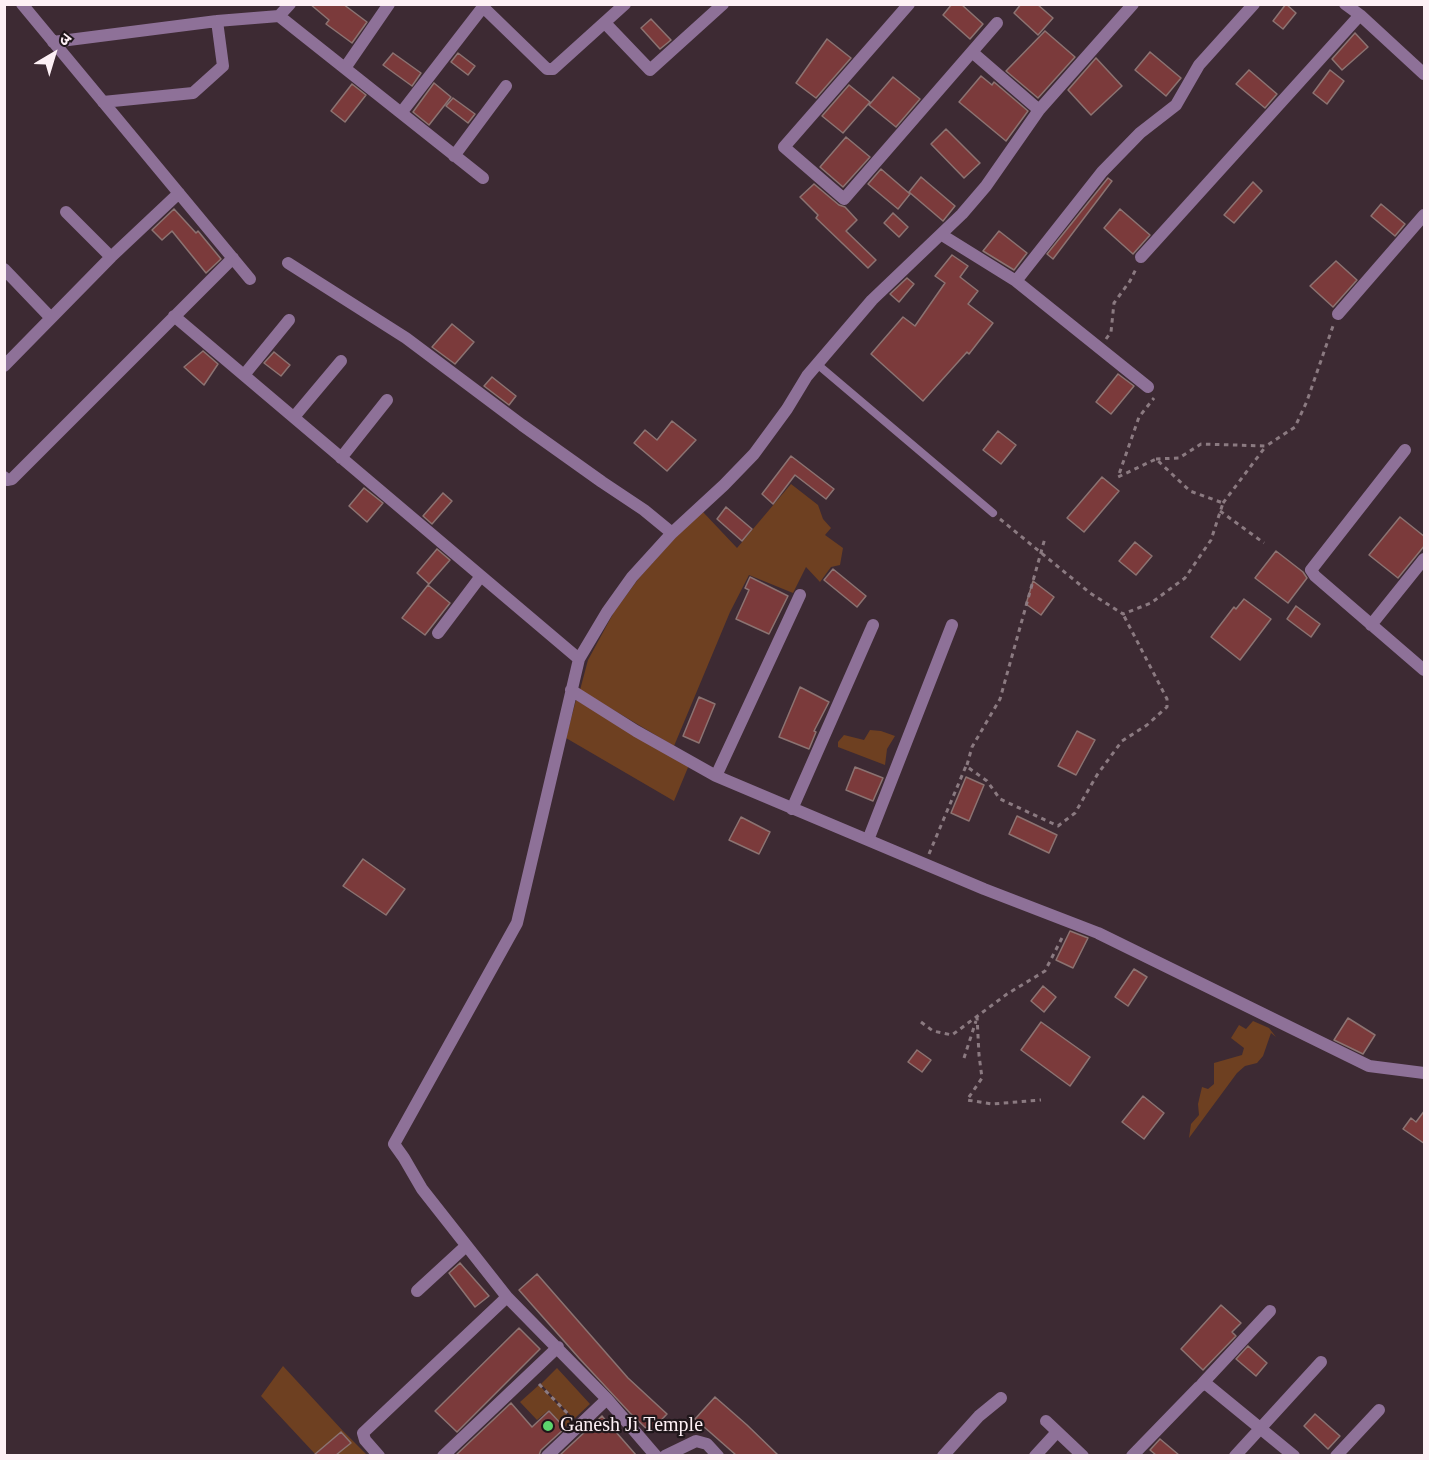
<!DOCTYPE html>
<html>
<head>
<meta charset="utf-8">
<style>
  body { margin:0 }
  #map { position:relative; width:1429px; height:1460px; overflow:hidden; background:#3d2a33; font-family:"Times New Roman","Noto Sans Devanagari",serif }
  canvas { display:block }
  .frame { position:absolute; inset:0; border:6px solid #fdf0f5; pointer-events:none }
  .north { position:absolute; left:24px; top:24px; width:60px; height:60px; -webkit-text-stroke:4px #1f161a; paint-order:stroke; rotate:38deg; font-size:16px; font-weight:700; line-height:24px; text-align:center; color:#fdf0f5 }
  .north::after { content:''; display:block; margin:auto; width:21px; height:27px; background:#fdf0f5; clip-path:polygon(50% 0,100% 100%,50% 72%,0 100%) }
</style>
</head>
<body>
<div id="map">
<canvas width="1429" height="1460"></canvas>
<div class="frame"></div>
<div class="north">उ</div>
</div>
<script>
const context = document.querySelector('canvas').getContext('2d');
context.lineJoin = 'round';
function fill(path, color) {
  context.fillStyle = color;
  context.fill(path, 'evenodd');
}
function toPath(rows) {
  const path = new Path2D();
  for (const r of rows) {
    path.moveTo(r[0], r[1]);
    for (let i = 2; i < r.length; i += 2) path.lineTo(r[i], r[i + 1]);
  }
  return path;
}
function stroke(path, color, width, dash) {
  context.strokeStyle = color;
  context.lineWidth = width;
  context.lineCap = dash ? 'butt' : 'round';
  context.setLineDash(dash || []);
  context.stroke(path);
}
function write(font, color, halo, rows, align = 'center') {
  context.font = font + ' "Times New Roman",serif';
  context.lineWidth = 4.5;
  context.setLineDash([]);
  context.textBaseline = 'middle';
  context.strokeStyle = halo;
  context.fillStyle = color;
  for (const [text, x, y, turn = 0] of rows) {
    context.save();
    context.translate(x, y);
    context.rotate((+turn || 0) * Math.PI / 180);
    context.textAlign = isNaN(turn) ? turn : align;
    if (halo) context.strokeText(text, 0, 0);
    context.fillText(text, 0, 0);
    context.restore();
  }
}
fill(toPath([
  [791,484,818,505,823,519,831,528,825,535,843,548,840,565,831,567,820,582,806,567,793,593,749,575,730,612,674,746,580,690,588,660,614,612,639,578,675,538,703,512,737,548],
  [576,700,689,765,674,801,566,738],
  [870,730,881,731,895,736,887,749,885,765,838,747,838,742,844,735,864,740],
  [1253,1021,1269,1028,1276,1037,1271,1033,1263,1056,1257,1063,1245,1066,1237,1073,1189,1138,1191,1124,1199,1115,1198,1104,1202,1087,1208,1089,1214,1084,1214,1063,1242,1055,1244,1048,1231,1038,1239,1025,1246,1029],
  [283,1366,343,1431,367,1455,316,1455,261,1396],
  [557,1368,590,1404,574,1419,541,1384],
  [539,1385,572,1420,565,1427,549,1410,537,1420,520,1402]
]), '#6e4021');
const building = toPath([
  [310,4,343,4,367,22,352,43,326,24,329,20,310,4],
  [952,4,961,4,983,24,970,39,943,15,952,4],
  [1021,4,1037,4,1053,18,1038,35,1014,13,1021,4],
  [1286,4,1296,13,1283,29,1273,21,1286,4],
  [651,19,671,40,660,49,641,28,651,19],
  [1045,31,1075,57,1038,98,1006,71,1045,31],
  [1355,33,1368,47,1342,70,1332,59,1355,33],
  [827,39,851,58,816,98,796,83,827,39],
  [1150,52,1181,78,1166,96,1135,70,1150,52],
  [393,53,421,73,412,86,383,65,393,53],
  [458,53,475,66,468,75,451,62,458,53],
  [1096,58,1122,86,1091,115,1068,90,1096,58],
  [1249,70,1277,94,1265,108,1236,84,1249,70],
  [1330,70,1344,81,1327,104,1313,93,1330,70],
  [981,76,992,85,994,82,1028,111,1006,141,959,102,981,76],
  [893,77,920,99,896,127,869,105,893,77],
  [434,83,451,97,429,125,413,112,434,83],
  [352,84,366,95,345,122,331,111,352,84],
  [849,85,870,102,843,133,822,116,849,85],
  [453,98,475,114,468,123,446,106,453,98],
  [946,129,980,163,964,178,931,144,946,129],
  [846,137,870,157,843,187,820,167,846,137],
  [881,169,910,194,898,209,868,184,881,169],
  [921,177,955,206,943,221,909,192,921,177],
  [1108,178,1112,181,1053,259,1047,254,1108,178],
  [1253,182,1262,191,1234,223,1224,215,1253,182],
  [814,184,839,205,845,207,857,220,846,231,876,260,868,268,816,218,818,215,800,197,814,184],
  [1381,204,1405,224,1395,236,1371,216,1381,204],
  [174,209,196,233,198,231,221,259,206,273,172,231,162,240,152,230,174,209],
  [1120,209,1150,235,1133,254,1104,228,1120,209],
  [893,213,908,227,899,237,884,223,893,213],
  [999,231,1027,253,1014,270,983,251,999,231],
  [952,255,968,266,960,277,978,291,968,304,993,323,969,354,967,352,923,401,871,354,903,317,915,326,945,283,935,276,952,255],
  [1336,261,1357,280,1333,307,1310,286,1336,261],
  [907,278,914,284,899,302,890,294,907,278],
  [452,324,474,342,455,364,432,347,452,324],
  [203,351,218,364,204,385,184,367,203,351],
  [274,352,290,365,281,376,264,363,274,352],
  [1118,374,1134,386,1111,414,1096,402,1118,374],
  [492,377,516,396,509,405,484,386,492,377],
  [672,421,696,440,667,471,634,443,645,430,657,440,672,421],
  [998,431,1016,445,1001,464,983,450,998,431],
  [791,456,834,489,826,499,795,475,773,504,762,494,791,456],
  [1102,477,1119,491,1084,532,1067,518,1102,477],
  [364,488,383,503,367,522,349,506,364,488],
  [443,493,452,501,432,524,423,516,443,493],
  [726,507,752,529,742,541,717,519,726,507],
  [1400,517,1425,537,1425,545,1398,578,1369,555,1400,517],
  [1135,542,1152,556,1136,575,1119,561,1135,542],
  [437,549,450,560,429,584,417,573,437,549],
  [1276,551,1303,572,1307,578,1288,603,1255,578,1276,551],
  [833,569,866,596,857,607,824,580,833,569],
  [750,577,788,596,769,634,736,619,749,590,745,588,750,577],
  [1033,581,1054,597,1041,615,1026,604,1033,581],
  [428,585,450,603,425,635,402,618,428,585],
  [1244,599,1271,619,1240,660,1211,637,1234,607,1236,609,1244,599],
  [1296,606,1320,624,1311,637,1287,619,1296,606],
  [800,687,829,702,814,731,816,732,809,749,779,737,800,687],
  [699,697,715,704,699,743,683,736,699,697],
  [1077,731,1095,740,1076,775,1058,766,1077,731],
  [855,767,883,778,873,801,846,790,855,767],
  [966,777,984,785,969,821,951,813,966,777],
  [1017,816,1057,835,1049,853,1009,834,1017,816],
  [741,817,770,832,759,854,729,840,741,817],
  [363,859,405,889,386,915,343,886,363,859],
  [1070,931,1088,938,1073,968,1056,960,1070,931],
  [1134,969,1147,977,1128,1006,1115,997,1134,969],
  [1043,986,1056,997,1044,1012,1031,1001,1043,986],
  [1348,1018,1375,1035,1363,1054,1334,1040,1348,1018],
  [1041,1022,1090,1057,1070,1086,1021,1050,1041,1022],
  [917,1050,931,1060,922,1072,908,1062,917,1050],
  [1143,1096,1164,1113,1144,1139,1122,1122,1143,1096],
  [1425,1110,1425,1144,1403,1129,1411,1118,1416,1122,1425,1110],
  [460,1263,489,1296,475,1307,449,1273,460,1263],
  [537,1274,628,1378,667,1414,650,1432,630,1413,579,1358,519,1290,537,1274],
  [1221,1305,1241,1323,1232,1332,1236,1336,1203,1370,1181,1349,1221,1305],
  [519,1328,540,1349,457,1432,435,1411,519,1328],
  [1248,1346,1267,1363,1256,1376,1236,1359,1248,1346],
  [715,1397,747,1425,778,1455,736,1455,695,1419,715,1397],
  [511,1403,532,1427,549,1411,565,1428,541,1450,539,1455,456,1455,511,1403],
  [1315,1414,1340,1436,1328,1449,1304,1426,1315,1414],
  [602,1416,636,1455,560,1455,602,1416],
  [341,1432,351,1443,336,1455,314,1455,341,1432],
  [1160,1439,1179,1455,1156,1455,1150,1450,1160,1439]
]);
fill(building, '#7b3a3b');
stroke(building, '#8c7372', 1.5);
stroke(toPath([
  [1106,339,1111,332,1114,303,1130,281,1137,267],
  [1156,459,1179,458,1201,444,1266,446,1295,427,1307,401,1333,326],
  [1223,503,1266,446],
  [1220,511,1264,543],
  [1000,519,1090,593,1123,614,1151,603,1185,578,1211,540,1223,503,1190,491,1156,459,1118,477,1139,417,1154,398],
  [967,765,972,747,1000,699,1045,538],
  [929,854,966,766,987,781,1000,799,1058,826,1075,813,1097,775,1122,741,1147,725,1167,707,1167,699,1123,614],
  [977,1016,979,1055,982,1078,967,1100,992,1104,1041,1100],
  [921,1022,933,1031,952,1035,1007,994,1045,971,1064,934],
  [964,1058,976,1021],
  [539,1384,571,1417]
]), '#8b7a81', 3, [4.5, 4.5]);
stroke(toPath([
  [817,364,993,513]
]), '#8e7198', 8);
stroke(toPath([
  [22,4,250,279],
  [909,4,784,147,844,199,997,23],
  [1345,4,1360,15,1424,74],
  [279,16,483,178],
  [605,23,650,70,723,4],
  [53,42,217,21,279,16,290,4],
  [972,52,1039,110],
  [345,68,389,4],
  [103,102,193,93,223,66,217,21],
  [401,113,483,7,547,69,553,69,625,4],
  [454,156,506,86],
  [66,212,111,257,179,193],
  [942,235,1016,281,1102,172,1140,133,1176,105,1199,65,1254,4],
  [1141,257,1360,15],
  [288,263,406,338,522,425,602,482,644,510,672,533,632,577,607,612,579,659,517,923,394,1144,404,1158,422,1189,507,1297,607,1399,656,1456],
  [4,269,51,318],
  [1016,281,1148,387],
  [1338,314,1424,215],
  [174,316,579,659],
  [4,366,111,257],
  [244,375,289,320],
  [294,417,341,361],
  [1405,450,1311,570,1315,576,1424,670],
  [341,458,387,400],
  [4,477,7,480,12,479,233,258],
  [672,533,724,485,754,454,787,409,807,376,872,300,962,214,986,186,1039,110,1133,4],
  [800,595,716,776,984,889,1098,933,1369,1066,1424,1073],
  [1371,625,1424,559],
  [438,633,481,576],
  [571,690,636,731,716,776],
  [792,809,873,625],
  [868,840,952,625],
  [417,1291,466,1246],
  [1202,1384,1270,1311],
  [1046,1421,1083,1456],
  [379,1456,365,1440,363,1433,507,1297],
  [443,1456,558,1347],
  [547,1456,607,1399],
  [665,1456,696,1441,707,1444,718,1456],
  [943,1456,979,1416,1001,1398],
  [1035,1456,1057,1432],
  [1132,1456,1199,1387,1205,1383,1294,1456],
  [1235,1456,1321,1362],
  [1336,1456,1379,1410]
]), '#8e7198', 12);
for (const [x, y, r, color] of [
  [548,1426,6,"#5cd56d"]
]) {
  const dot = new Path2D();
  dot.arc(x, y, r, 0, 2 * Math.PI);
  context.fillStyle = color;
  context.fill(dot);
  stroke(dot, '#1f161a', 2);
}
write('20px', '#fdf0f5', '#1f161a', [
  ["Ganesh Ji Temple",560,1426]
], 'left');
</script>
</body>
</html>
